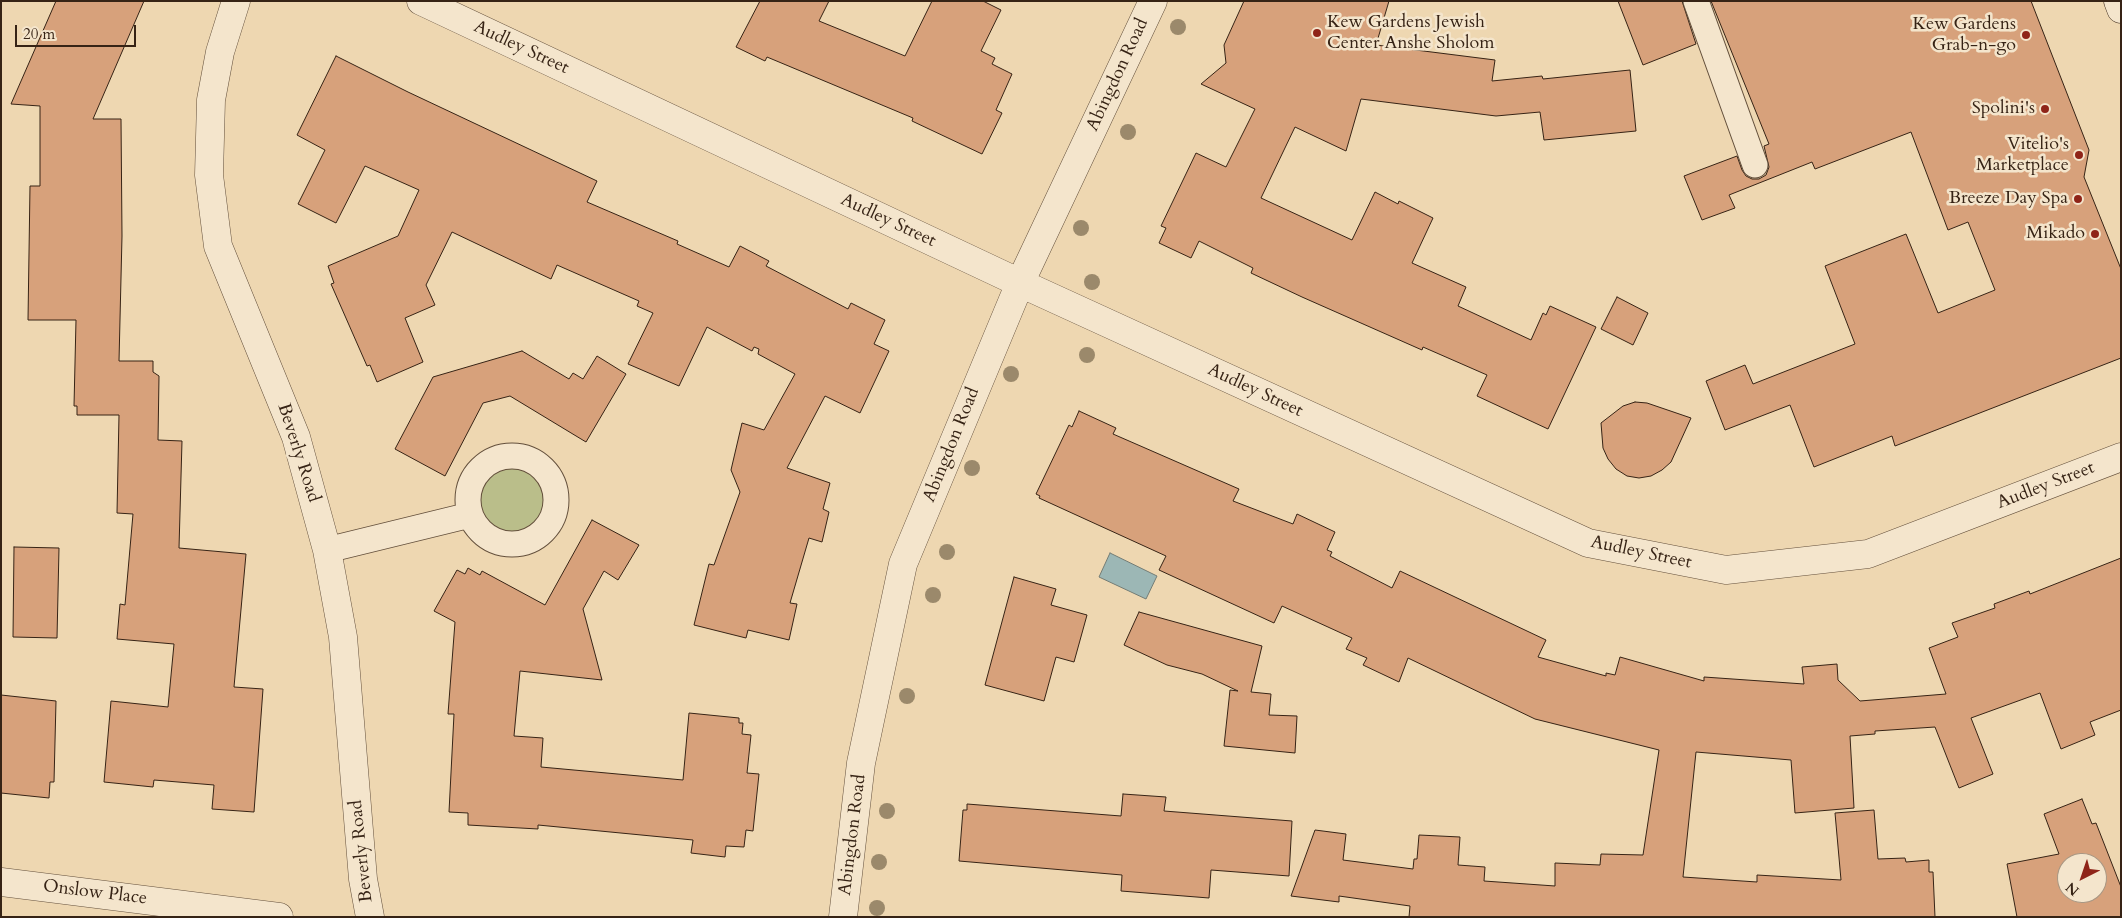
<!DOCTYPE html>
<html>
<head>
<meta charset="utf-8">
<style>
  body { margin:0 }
  #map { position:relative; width:2122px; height:918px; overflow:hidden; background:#eed7b1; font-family:Cardo,serif }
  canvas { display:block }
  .frame { position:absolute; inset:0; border:2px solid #362315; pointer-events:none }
  .north { position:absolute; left:2057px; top:853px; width:50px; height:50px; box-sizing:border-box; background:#f4e5cc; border:1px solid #a89783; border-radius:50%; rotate:221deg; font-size:14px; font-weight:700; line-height:20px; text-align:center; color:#362315 }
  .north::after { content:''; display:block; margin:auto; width:18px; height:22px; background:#8f2418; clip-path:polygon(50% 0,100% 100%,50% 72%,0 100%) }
  .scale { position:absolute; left:15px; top:25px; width:121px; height:22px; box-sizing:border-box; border:2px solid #362315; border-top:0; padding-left:6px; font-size:15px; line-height:18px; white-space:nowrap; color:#362315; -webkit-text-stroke:4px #f4e5cc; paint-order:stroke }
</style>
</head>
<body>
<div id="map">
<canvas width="2122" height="918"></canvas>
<div class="frame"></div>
<div class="north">N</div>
<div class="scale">20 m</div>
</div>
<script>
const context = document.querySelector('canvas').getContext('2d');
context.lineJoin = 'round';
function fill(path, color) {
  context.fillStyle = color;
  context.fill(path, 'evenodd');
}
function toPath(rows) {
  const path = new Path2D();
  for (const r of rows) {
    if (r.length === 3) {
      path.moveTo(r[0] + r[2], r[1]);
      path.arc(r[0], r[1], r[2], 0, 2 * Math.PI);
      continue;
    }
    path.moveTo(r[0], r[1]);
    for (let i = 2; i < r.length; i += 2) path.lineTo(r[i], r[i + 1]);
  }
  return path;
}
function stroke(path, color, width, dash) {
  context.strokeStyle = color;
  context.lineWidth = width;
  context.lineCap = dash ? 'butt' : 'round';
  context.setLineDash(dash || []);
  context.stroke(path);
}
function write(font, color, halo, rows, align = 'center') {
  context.font = font + ' Cardo,serif';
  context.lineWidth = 5;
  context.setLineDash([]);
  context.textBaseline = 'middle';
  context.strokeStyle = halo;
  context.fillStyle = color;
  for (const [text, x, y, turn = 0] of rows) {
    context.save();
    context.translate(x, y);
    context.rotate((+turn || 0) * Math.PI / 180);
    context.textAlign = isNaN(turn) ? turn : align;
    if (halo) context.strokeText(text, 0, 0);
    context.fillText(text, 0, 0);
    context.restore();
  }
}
fill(toPath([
  [512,500,33]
]), '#babe8a');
const water = toPath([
  [1110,553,1157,576,1146,599,1099,577,1110,553]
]);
fill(water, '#9cb7b5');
stroke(water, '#737c75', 1);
const building = toPath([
  [56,1,144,1,93,119,121,119,122,236,119,361,153,361,153,372,159,376,158,440,182,441,179,548,246,554,234,687,263,689,254,812,212,809,214,785,154,780,153,787,104,782,111,701,168,707,174,644,117,639,120,604,125,605,133,514,117,513,119,415,77,415,77,406,74,406,76,320,28,320,30,186,40,186,40,106,11,104,56,1],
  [760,1,829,1,819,21,905,56,932,1,983,1,1001,10,981,51,995,58,992,64,1012,74,996,110,1002,113,982,154,912,121,913,118,767,57,765,61,736,47,760,1],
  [1244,1,1389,1,1376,45,1495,60,1492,81,1542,76,1543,79,1630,70,1636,131,1544,140,1540,112,1496,116,1361,99,1346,151,1295,127,1261,198,1352,240,1375,192,1398,204,1399,201,1433,218,1412,263,1466,287,1458,306,1531,340,1543,313,1546,315,1550,306,1596,327,1548,429,1477,396,1487,375,1423,347,1422,350,1302,297,1251,273,1253,268,1199,241,1191,258,1159,243,1166,228,1161,226,1196,153,1226,167,1255,109,1201,84,1226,63,1224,45,1244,1],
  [1618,1,1682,1,1696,44,1643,65,1618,1],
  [1711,1,2031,1,2089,150,2084,177,2121,269,2121,358,1895,446,1892,436,1814,467,1790,405,1725,430,1706,381,1745,365,1753,384,1855,344,1825,266,1906,234,1938,313,1995,290,1968,222,1948,230,1911,132,1815,169,1812,162,1729,195,1735,208,1702,220,1684,176,1737,156,1742,170,1746,176,1752,179,1759,179,1766,175,1769,167,1764,146,1769,144,1711,1],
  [336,56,408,92,597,181,587,202,678,241,677,244,729,267,740,246,769,261,766,266,848,309,851,303,885,320,874,344,889,351,860,413,825,396,787,468,830,483,823,509,829,512,822,542,809,538,790,603,797,604,789,640,748,630,746,638,694,625,709,564,714,565,740,492,731,470,742,423,764,430,795,374,758,354,759,349,754,347,752,351,707,327,679,386,628,364,653,313,637,306,639,301,557,265,551,279,452,232,426,285,435,305,405,318,423,362,377,382,370,365,367,366,331,284,334,283,328,266,398,236,419,190,365,166,336,223,298,204,325,150,297,135,336,56],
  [1617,297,1648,313,1633,345,1601,329,1617,297],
  [522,351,569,379,573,373,583,379,597,356,626,374,586,442,510,396,483,403,445,476,395,449,433,377,522,351],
  [1635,402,1647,403,1691,418,1671,462,1662,470,1651,476,1639,478,1627,476,1616,469,1608,459,1603,448,1601,423,1623,406,1635,402],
  [1079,411,1116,428,1113,434,1239,489,1233,501,1293,524,1297,514,1335,532,1327,550,1332,552,1330,556,1392,588,1400,571,1546,640,1538,657,1606,676,1606,673,1615,675,1620,657,1704,681,1704,677,1804,684,1802,667,1837,664,1838,680,1860,701,1946,694,1929,648,1958,637,1952,623,1995,608,1994,604,2029,591,2030,594,2121,558,2121,710,2090,722,2095,735,2061,749,2040,693,1971,718,1993,774,1959,788,1935,727,1875,731,1875,734,1850,736,1854,808,1795,813,1791,760,1696,752,1683,877,1757,882,1757,875,1841,880,1835,813,1874,810,1878,859,1905,858,1906,862,1929,860,1929,872,1933,872,1935,917,1409,917,1410,906,1339,896,1339,902,1291,896,1315,830,1346,834,1343,860,1413,869,1414,859,1417,859,1419,835,1460,837,1458,865,1485,867,1484,881,1555,886,1555,863,1600,865,1601,854,1643,855,1659,750,1535,719,1408,658,1399,682,1363,665,1367,658,1346,649,1352,638,1282,606,1274,623,1159,570,1166,556,1039,498,1040,496,1036,494,1069,425,1072,427,1079,411],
  [592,520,639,545,618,580,604,571,583,609,602,680,520,671,514,736,543,738,541,767,683,780,689,713,739,718,739,723,743,723,742,734,751,735,747,773,759,774,753,831,746,830,744,847,726,846,725,857,691,853,693,840,538,825,538,829,468,825,468,813,449,812,454,714,448,714,455,622,434,611,457,570,465,574,468,568,480,575,482,571,545,605,592,520],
  [14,547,59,548,57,638,13,637,14,547],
  [1014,577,1056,589,1051,605,1087,615,1074,662,1056,657,1044,701,985,685,1014,577],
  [1139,612,1262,646,1251,692,1271,694,1269,715,1297,716,1295,753,1224,746,1230,690,1238,691,1202,674,1167,665,1124,645,1139,612],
  [1,695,56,701,54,782,50,782,49,798,1,793,1,695],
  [1123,794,1166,797,1164,811,1292,821,1289,876,1211,870,1209,898,1121,891,1122,875,959,861,963,810,967,810,967,804,1121,816,1123,794],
  [2082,799,2092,824,2096,823,2121,887,2121,917,2017,917,2007,864,2059,854,2044,814,2082,799],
  [2067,863,2097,863,2097,893,2067,893,2067,863]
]);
fill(building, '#d7a17b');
stroke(building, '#362315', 1);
const lane = toPath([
  [1696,1,1755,165],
  [512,500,44],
  [327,550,470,515]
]);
const street = toPath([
  [236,1,220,52,211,100,209,175,218,246,296,437,327,550,343,637,363,879,370,917],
  [421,1,1020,283,1588,543,1726,570,1868,554,2121,457],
  [1,882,279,917],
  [843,917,861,763,903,564,1020,283,1153,1]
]);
const secondary = toPath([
  [2118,1,2121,9]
]);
stroke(lane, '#64503c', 27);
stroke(street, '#64503c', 29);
stroke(secondary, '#362315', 29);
stroke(lane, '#f4e5cc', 25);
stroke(street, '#f4e5cc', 28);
stroke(secondary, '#f4e5cc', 28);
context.fillStyle = '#9b896b';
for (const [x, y] of [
  [1178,27],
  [1128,132],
  [1081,228],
  [1092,282],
  [1087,355],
  [1011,374],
  [972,468],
  [947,552],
  [933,595],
  [907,696],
  [887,811],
  [879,862],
  [877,908]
]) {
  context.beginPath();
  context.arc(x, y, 8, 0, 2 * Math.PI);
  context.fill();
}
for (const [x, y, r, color] of [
  [1317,33,5,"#8f2418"],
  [2026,35,5,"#8f2418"],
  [2045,109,5,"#8f2418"],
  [2079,155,5,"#8f2418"],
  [2078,199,5,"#8f2418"],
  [2095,234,5,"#8f2418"]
]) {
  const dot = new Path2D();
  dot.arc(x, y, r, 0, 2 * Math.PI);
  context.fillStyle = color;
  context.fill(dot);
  stroke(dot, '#f4e5cc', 2);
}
write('18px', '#362315', '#f4e5cc', [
  ["Kew Gardens Jewish",1327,23,"left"],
  ["Center Anshe Sholom",1327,44,"left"],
  ["Kew Gardens",2016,25],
  ["Grab-n-go",2016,46],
  ["Spolini's",2035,109],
  ["Vitelio's",2069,145],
  ["Marketplace",2069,166],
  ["Breeze Day Spa",2068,199],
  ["Mikado",2085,234]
], 'right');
write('18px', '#362315', '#f4e5cc', [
  ["Audley Street",521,48,25],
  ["Abingdon Road",1118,75,-65],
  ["Audley Street",888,221,25],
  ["Audley Street",1255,391,25],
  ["Abingdon Road",952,445,-68],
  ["Beverly Road",298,453,72],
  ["Audley Street",2046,486,-21],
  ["Audley Street",1641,553,12],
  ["Abingdon Road",853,835,-83],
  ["Beverly Road",362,851,-96],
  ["Onslow Place",95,893,7]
]);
</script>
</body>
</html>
